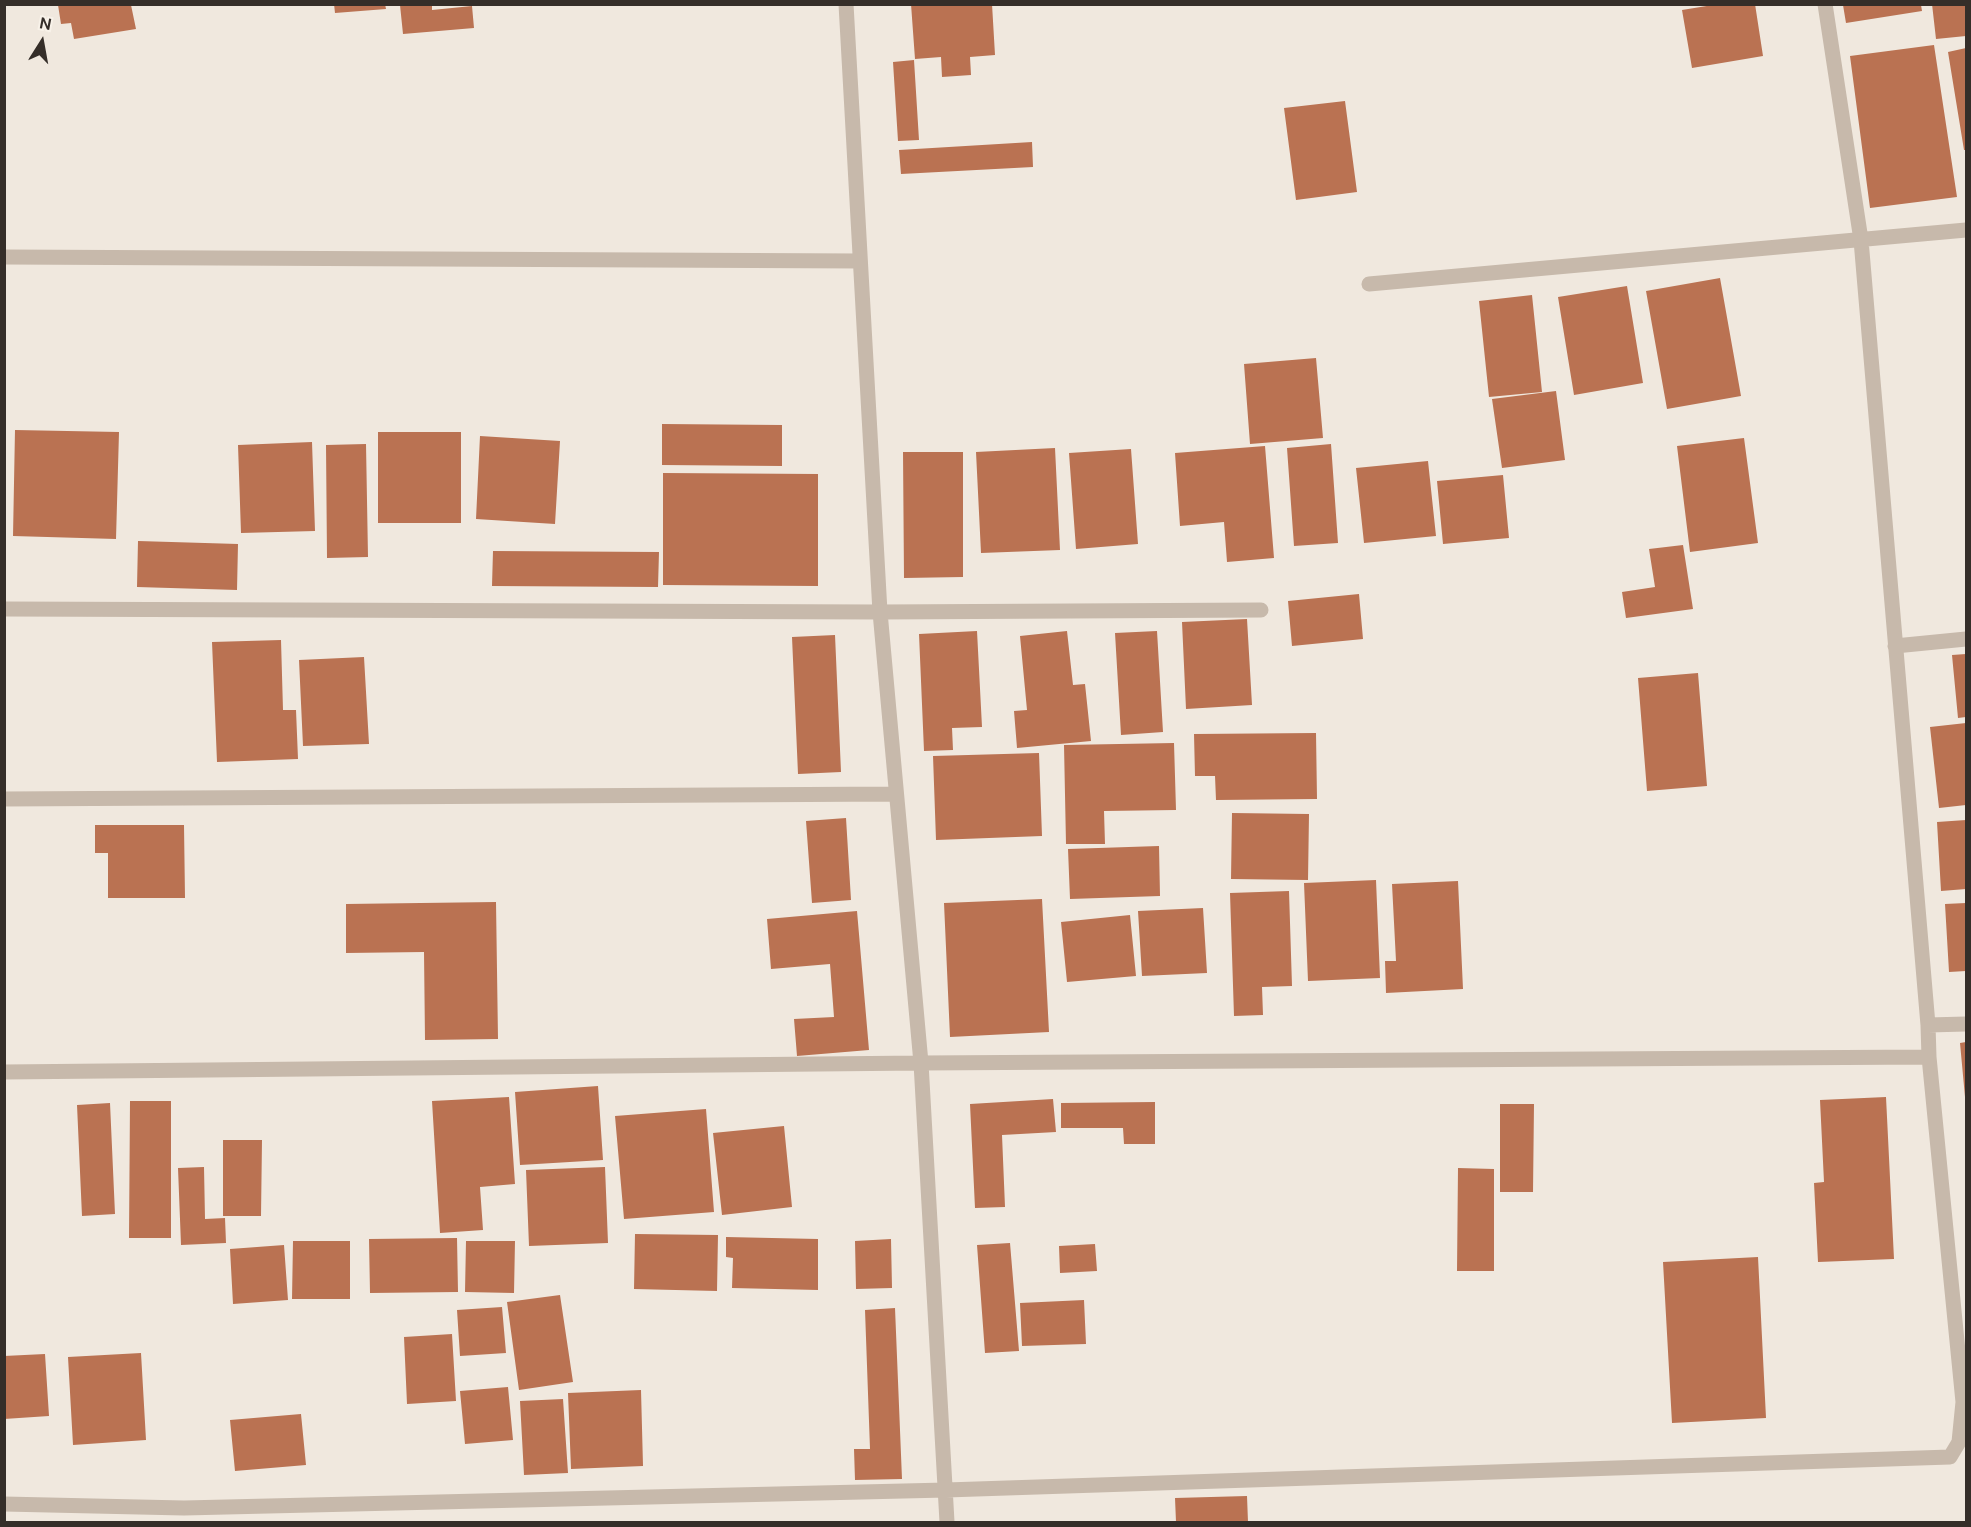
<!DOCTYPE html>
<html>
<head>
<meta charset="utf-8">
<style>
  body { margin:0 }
  #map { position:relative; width:1971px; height:1527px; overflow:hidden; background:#f0e8de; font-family:"DM Sans",sans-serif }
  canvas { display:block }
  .frame { position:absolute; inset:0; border:6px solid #352e29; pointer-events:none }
  .north { position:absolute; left:12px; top:12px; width:60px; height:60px; -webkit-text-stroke:4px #f8f2e9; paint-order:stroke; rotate:11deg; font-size:16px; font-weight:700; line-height:24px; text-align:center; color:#352e29 }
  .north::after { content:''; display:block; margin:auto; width:21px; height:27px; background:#352e29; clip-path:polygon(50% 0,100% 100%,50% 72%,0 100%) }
</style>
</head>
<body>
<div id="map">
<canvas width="1971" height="1527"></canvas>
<div class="frame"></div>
<div class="north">N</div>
</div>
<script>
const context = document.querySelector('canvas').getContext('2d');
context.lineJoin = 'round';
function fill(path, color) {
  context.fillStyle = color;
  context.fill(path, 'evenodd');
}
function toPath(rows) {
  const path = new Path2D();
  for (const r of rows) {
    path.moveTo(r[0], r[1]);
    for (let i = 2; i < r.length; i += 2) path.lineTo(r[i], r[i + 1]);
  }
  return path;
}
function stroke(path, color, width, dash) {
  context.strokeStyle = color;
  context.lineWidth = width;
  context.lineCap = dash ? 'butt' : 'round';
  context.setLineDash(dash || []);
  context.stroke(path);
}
fill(toPath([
  [334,4,385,4,386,9,335,13],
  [432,4,432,10,472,6,474,28,403,34,400,5],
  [911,4,992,4,995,55,970,57,971,75,942,77,941,57,915,59],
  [1719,4,1755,4,1763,56,1692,68,1682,10],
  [1932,4,1966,4,1966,36,1936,39],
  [58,5,131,5,136,29,74,39,71,23,61,24],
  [1843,5,1921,5,1922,11,1846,23],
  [1934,45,1957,197,1870,208,1850,56],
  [1966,48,1966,150,1964,150,1948,52],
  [914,60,919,140,898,141,893,62],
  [1345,101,1357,192,1296,200,1284,108],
  [1032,142,1033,167,901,174,899,150],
  [1720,278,1741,396,1667,409,1646,291],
  [1627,286,1643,383,1574,395,1558,297],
  [1532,295,1542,392,1489,397,1479,301],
  [1316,358,1323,438,1250,444,1244,364],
  [1556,391,1565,460,1502,468,1492,399],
  [662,424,782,425,782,466,662,465],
  [15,430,119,432,116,539,13,536],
  [378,432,461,432,461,523,378,523],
  [480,436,560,441,555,524,476,519],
  [1744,438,1758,543,1690,552,1677,446],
  [312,442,315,531,241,533,238,445],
  [366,444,368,557,327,558,326,445],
  [1331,444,1338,543,1294,546,1287,448],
  [1265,446,1274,558,1227,562,1224,522,1180,526,1175,453],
  [1055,448,1060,550,981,553,976,452],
  [1131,449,1138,544,1076,549,1069,453],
  [903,452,963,452,963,577,904,578],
  [1428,461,1436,536,1364,543,1356,468],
  [663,473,818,474,818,586,663,585],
  [1503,475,1509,538,1443,544,1437,481],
  [138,541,238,544,237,590,137,587],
  [1683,545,1693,609,1626,618,1622,592,1655,587,1649,549],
  [493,551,659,552,658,587,492,586],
  [1359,594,1363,639,1292,646,1288,601],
  [1247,619,1252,705,1186,709,1182,622],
  [977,631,982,727,952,728,953,750,924,751,919,634],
  [1067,631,1073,685,1085,684,1091,741,1017,748,1014,711,1027,710,1020,636],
  [1157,631,1163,732,1121,735,1115,633],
  [835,635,841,772,798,774,792,637],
  [281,640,283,710,296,710,298,759,217,762,212,642],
  [1966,654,1966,717,1958,718,1952,655],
  [364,657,369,744,303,746,299,660],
  [1698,673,1707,786,1647,791,1638,678],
  [1966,723,1966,805,1939,808,1930,727],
  [1316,733,1317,799,1216,800,1215,776,1195,776,1194,734],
  [1174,743,1176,810,1104,811,1105,844,1066,844,1064,745],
  [1039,753,1042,836,936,840,933,756],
  [1232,813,1309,814,1308,880,1231,879],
  [846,818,851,900,812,903,806,821],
  [1966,820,1966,889,1941,891,1937,822],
  [95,825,184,825,185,898,108,898,108,853,95,853],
  [1159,846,1160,896,1070,899,1068,849],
  [1376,880,1380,978,1308,981,1304,883],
  [1458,881,1463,989,1386,993,1385,961,1396,961,1392,884],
  [1289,891,1292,986,1262,987,1263,1015,1234,1016,1230,893],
  [1042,899,1049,1032,950,1037,944,903],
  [496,902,498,1039,425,1040,424,952,346,953,346,904],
  [1966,903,1966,971,1949,972,1945,904],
  [1203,908,1207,973,1142,976,1138,911],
  [857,911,869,1050,797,1056,794,1019,834,1017,830,964,771,969,767,919],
  [1130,915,1136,976,1067,982,1061,922],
  [1966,1042,1966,1097,1965,1097,1960,1043],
  [598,1086,603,1160,520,1165,515,1092],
  [509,1097,515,1184,480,1187,483,1230,440,1233,432,1101],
  [1886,1097,1894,1259,1818,1262,1814,1183,1824,1182,1820,1100],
  [1053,1099,1056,1132,1002,1135,1005,1207,975,1208,970,1104],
  [130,1101,171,1101,171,1238,129,1238],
  [1155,1102,1155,1144,1124,1144,1123,1128,1061,1128,1061,1103],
  [110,1103,115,1214,82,1216,77,1105],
  [1500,1104,1534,1104,1533,1192,1500,1192],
  [706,1109,714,1212,624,1219,615,1116],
  [784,1126,792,1207,722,1215,713,1133],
  [223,1140,262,1140,261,1216,223,1216],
  [204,1167,205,1219,225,1218,226,1243,181,1245,178,1168],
  [605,1167,608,1243,529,1246,526,1170],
  [1458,1168,1494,1169,1494,1271,1457,1271],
  [635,1234,718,1235,717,1291,634,1289],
  [726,1237,818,1239,818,1290,732,1288,733,1258,726,1257],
  [457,1238,458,1292,370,1293,369,1239],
  [891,1239,892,1288,856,1289,855,1241],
  [293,1241,350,1241,350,1299,292,1299],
  [466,1241,515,1241,514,1293,465,1292],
  [1010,1243,1019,1351,985,1353,977,1245],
  [1095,1244,1097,1271,1060,1273,1059,1246],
  [284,1245,288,1300,233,1304,230,1249],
  [1758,1257,1766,1418,1672,1423,1663,1262],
  [560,1295,573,1382,519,1390,507,1302],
  [1084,1300,1086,1344,1022,1346,1020,1303],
  [502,1307,506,1353,460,1356,457,1310],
  [895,1308,902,1479,855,1480,854,1449,870,1449,865,1310],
  [452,1334,456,1401,407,1404,404,1337],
  [141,1353,146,1440,73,1445,68,1357],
  [45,1354,49,1416,4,1419,4,1356],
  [508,1387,513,1440,465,1444,460,1391],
  [641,1390,643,1466,571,1469,568,1393],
  [563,1399,568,1473,524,1475,520,1401],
  [301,1414,306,1465,235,1471,230,1420],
  [1247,1496,1248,1522,1176,1522,1175,1498]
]), '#ba7252');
stroke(toPath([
  [846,4,880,612,921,1063,947,1522],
  [4,257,860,261],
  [1369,284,1966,230],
  [4,609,880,612,1261,610],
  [1895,646,1966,639],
  [4,799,896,794],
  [1928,1025,1966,1024],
  [4,1072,921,1063,1929,1057],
  [4,1504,184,1508,946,1490,1950,1457,1959,1442,1963,1402,1929,1057,1928,1025,1861,240,1825,4]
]), '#c7b9ab', 15);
</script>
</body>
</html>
